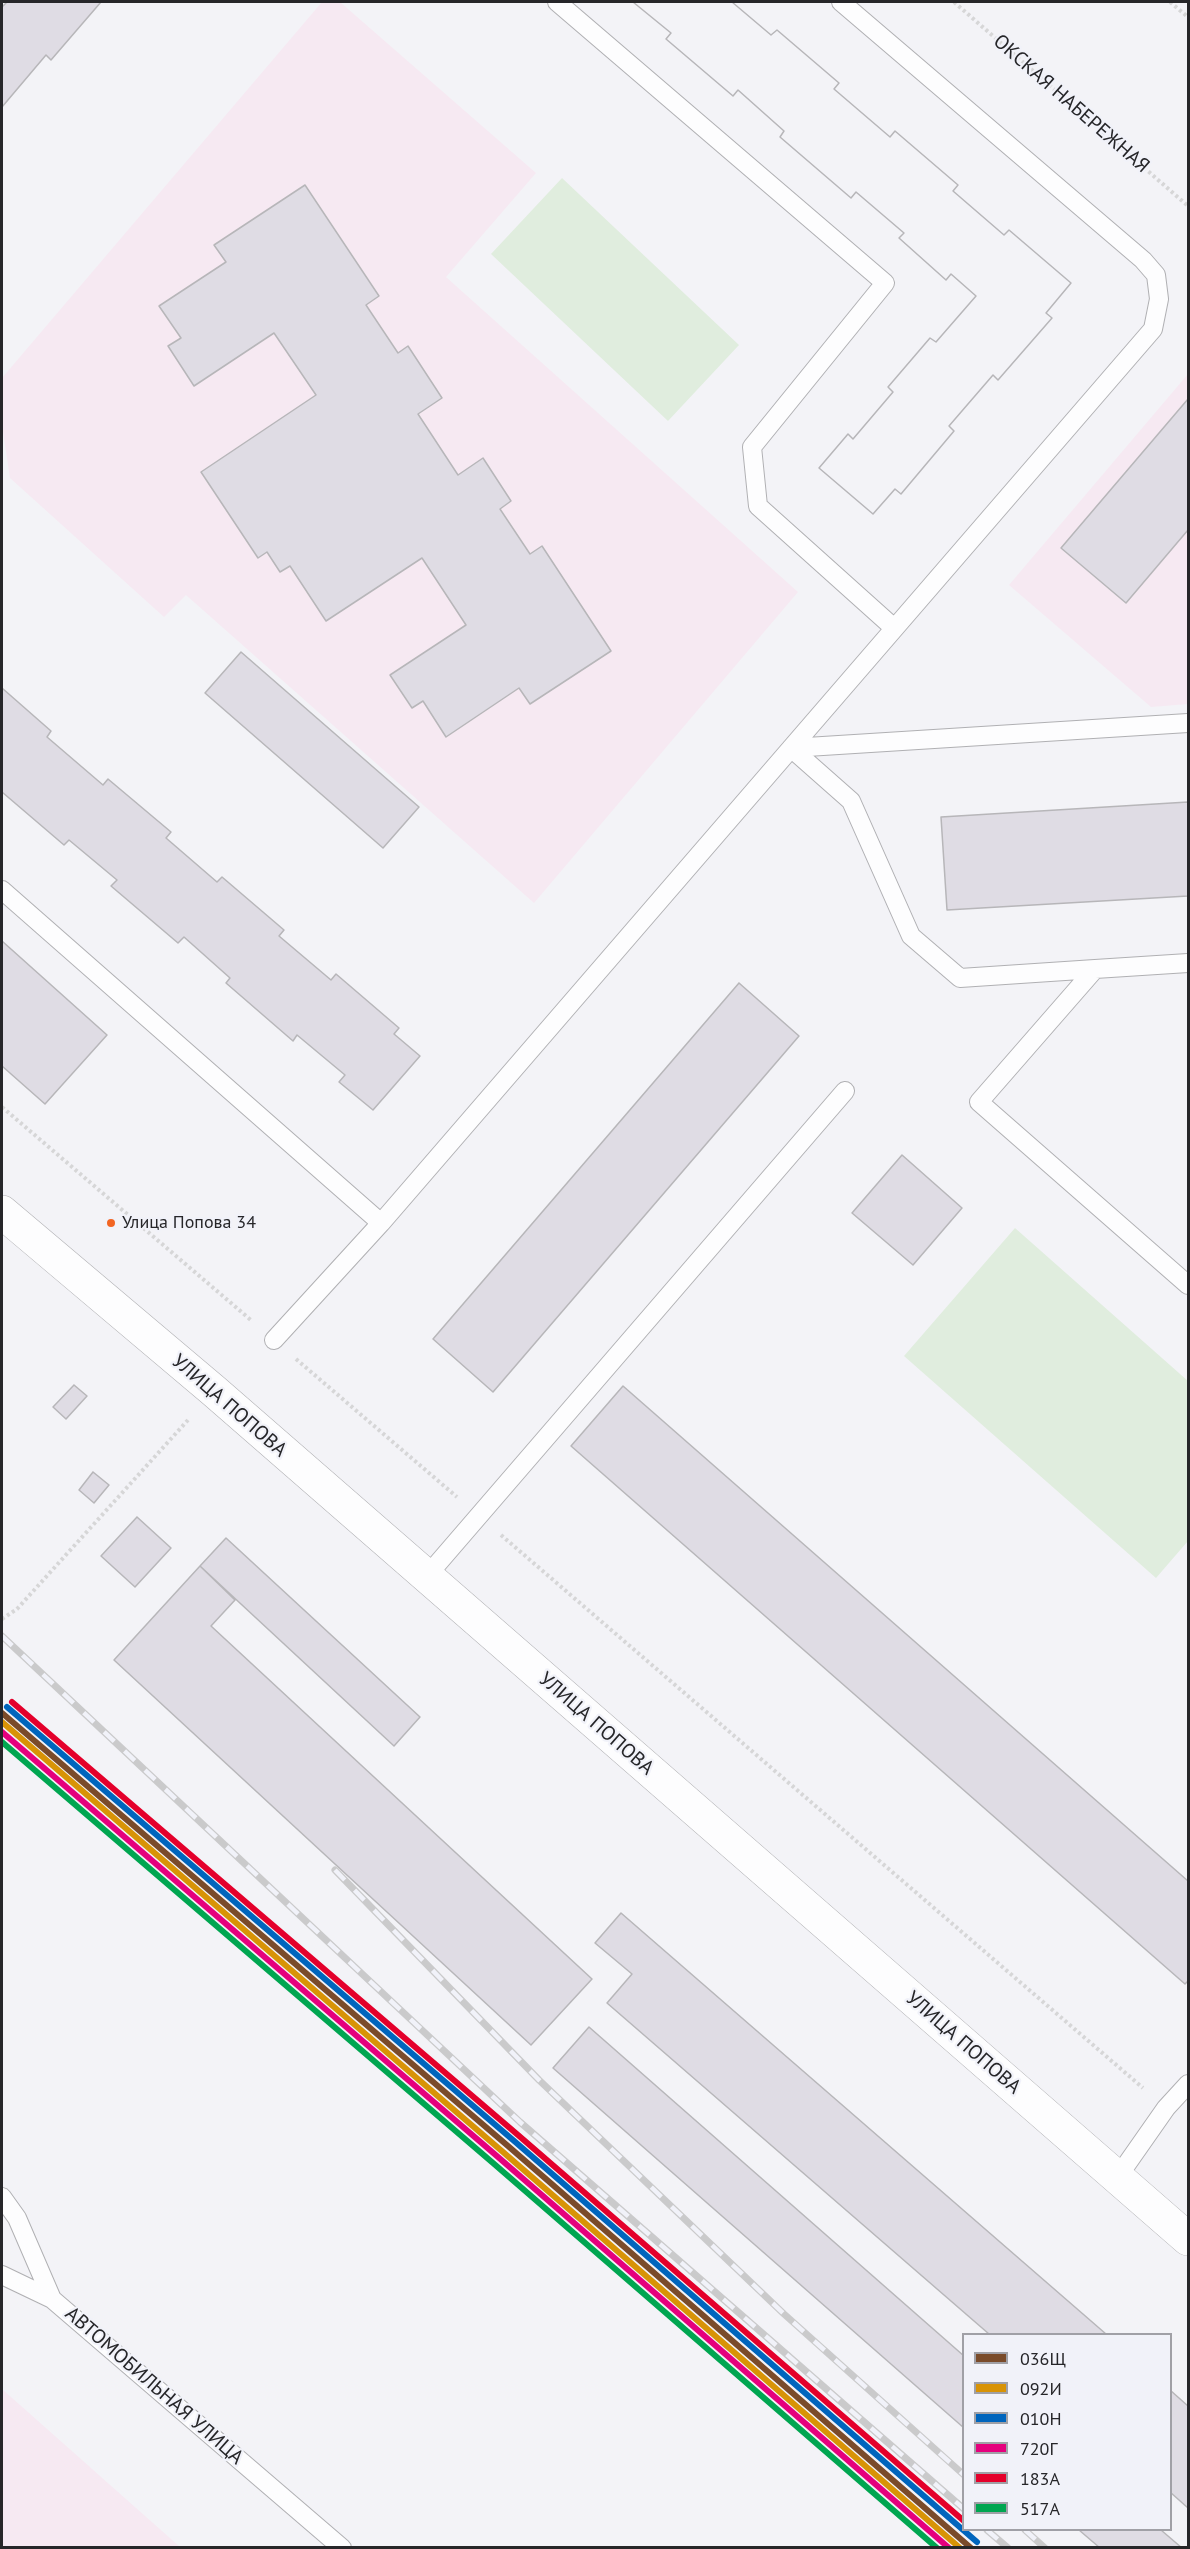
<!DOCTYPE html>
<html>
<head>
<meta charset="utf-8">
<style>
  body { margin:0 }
  #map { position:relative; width:1190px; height:2549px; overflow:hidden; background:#f3f3f7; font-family:"PT Sans",sans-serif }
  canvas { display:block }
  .frame { position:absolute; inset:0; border:3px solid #262629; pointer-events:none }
  .legend { position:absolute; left:962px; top:2333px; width:210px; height:198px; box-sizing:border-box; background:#f1f2f9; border:2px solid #a0a0a6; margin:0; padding:8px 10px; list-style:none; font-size:18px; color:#262629 }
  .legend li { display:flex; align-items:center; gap:12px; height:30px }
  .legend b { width:30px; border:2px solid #a0a0a6 }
</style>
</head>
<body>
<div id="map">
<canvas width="1190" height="2549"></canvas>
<div class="frame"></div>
<ul class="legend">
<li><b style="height:8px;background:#7a4b2a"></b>036Щ</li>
<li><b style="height:8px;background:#d89306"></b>092И</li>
<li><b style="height:8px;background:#0065bd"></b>010Н</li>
<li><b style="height:8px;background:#e5007d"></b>720Г</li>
<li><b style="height:8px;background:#e4002b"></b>183А</li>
<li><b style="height:8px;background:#00a651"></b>517А</li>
</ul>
</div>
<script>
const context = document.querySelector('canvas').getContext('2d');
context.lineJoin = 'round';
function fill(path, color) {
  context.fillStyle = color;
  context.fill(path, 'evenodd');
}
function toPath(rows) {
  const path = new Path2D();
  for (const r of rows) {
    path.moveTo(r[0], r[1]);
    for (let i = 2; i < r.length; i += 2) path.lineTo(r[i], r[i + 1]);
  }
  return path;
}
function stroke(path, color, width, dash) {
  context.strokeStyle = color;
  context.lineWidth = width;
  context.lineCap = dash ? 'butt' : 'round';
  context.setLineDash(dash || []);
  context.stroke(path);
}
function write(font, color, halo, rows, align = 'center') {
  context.font = font + ' "PT Sans",sans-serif';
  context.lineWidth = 4.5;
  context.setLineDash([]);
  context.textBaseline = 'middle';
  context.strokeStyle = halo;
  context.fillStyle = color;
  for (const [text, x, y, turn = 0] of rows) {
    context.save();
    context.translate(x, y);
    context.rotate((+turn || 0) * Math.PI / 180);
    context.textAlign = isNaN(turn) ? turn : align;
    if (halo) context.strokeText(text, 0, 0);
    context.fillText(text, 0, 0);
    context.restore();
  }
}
fill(toPath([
  [322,2,340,2,536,173,446,277,798,592,534,903,186,595,164,617,10,478,2,425,2,378],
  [1188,374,1188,704,1151,707,1009,585],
  [2,2389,180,2547,2,2547]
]), '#f6e9f2');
fill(toPath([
  [562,178,739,345,668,421,491,254],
  [1015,1228,1188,1381,1188,1541,1156,1578,904,1356]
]), '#e0edde');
const building = toPath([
  [7,2,101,2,51,60,46,55,2,107,2,4,3,6,7,2],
  [633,2,732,2,771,35,777,30,839,83,834,89,890,137,895,131,958,185,953,191,1004,235,1009,230,1071,283,1046,313,1052,318,998,380,993,375,949,426,954,431,901,494,895,489,873,514,819,468,848,434,853,439,893,392,888,387,930,338,936,342,976,296,951,274,946,280,899,238,904,233,856,192,851,198,780,137,784,131,738,90,733,96,666,39,671,33,633,2],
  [633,2,732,2,771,35,777,30,839,83,834,89,890,137,895,131,958,185,953,191,1004,235,1009,230,1071,283,1046,313,1052,318,998,380,993,375,949,426,954,431,901,494,895,489,873,514,819,468,848,434,853,439,893,392,888,387,930,338,936,342,976,296,951,274,946,280,899,238,904,233,856,192,851,198,780,137,784,131,738,90,733,96,666,39,671,33,633,2],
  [305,185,379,296,366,305,398,353,408,346,442,398,418,414,458,475,483,458,511,501,500,509,530,554,542,546,611,651,530,704,519,688,446,737,423,701,412,708,390,675,466,625,422,558,326,621,290,566,280,572,267,552,258,558,201,472,316,395,274,333,194,386,168,346,181,338,159,306,226,262,214,245,305,185],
  [1188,399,1188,530,1126,603,1061,548,1188,399],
  [241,652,419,807,383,848,205,693,241,652],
  [2,688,51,731,47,737,103,785,108,779,171,832,166,838,217,882,222,877,284,930,279,936,331,980,336,974,399,1028,394,1034,420,1056,373,1110,339,1082,345,1075,297,1035,293,1041,226,983,230,978,184,937,178,943,111,886,117,880,69,840,64,845,2,792,2,688],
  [1188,802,1188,896,947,910,941,817,1188,802],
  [2,941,107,1035,45,1104,2,1066,2,941],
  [739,983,799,1036,493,1392,433,1339,739,983],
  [902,1155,962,1208,913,1265,852,1213,902,1155],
  [74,1385,87,1396,66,1419,53,1407,74,1385],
  [623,1386,1188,1881,1188,1981,1185,1984,571,1446,623,1386],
  [93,1472,109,1485,94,1503,79,1490,93,1472],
  [137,1517,171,1548,135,1587,101,1556,137,1517],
  [226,1538,420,1717,394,1746,200,1566,226,1538],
  [200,1566,235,1600,211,1626,592,1979,531,2045,114,1660,200,1566],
  [621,1913,1106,2334,989,2334,607,2003,632,1974,595,1943,621,1913],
  [589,2027,964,2356,964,2428,553,2068,589,2027],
  [1170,2390,1188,2406,1188,2508,1170,2492,1170,2390],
  [1079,2530,1161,2530,1182,2548,1100,2548,1079,2530]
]);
fill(building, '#dfdce4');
stroke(building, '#b7b6b9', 1.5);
const lane = toPath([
  [557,2,885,283,752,447,758,506,894,628],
  [791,748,851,801,911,936,960,978,1095,969],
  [791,748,1188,723],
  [2,890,381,1223,274,1340],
  [1188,963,1095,969,979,1102,1188,1285],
  [381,1223,1153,329,1159,299,1156,275,1143,260,841,2],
  [426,1577,845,1091],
  [1117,2178,1166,2108,1188,2084],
  [2,2197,17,2218,52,2299,342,2548],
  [2,2275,52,2299]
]);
const secondary = toPath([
  [2,1212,214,1391,1188,2239]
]);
stroke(lane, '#b0b0b3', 20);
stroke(secondary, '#b0b0b3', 34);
stroke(toPath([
  [954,2,1188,206],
  [1170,2,1188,17],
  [2,1107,252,1321],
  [296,1359,457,1497],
  [501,1535,1143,2088],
  [2,1619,17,1609,188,1420]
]), '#d6d6d7', 4, [3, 3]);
stroke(lane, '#fdfdfe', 18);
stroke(secondary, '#fdfdfe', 33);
const rail = toPath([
  [2,1636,520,2122,964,2509],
  [335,1870,539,2080,784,2314,964,2475],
  [987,2530,1008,2548],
  [1025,2530,1045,2548]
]);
stroke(rail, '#cacacb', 7);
stroke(rail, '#f1f2f9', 4.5, [14]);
stroke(toPath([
  [2,1713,508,2146,971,2548]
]), '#7a4b2a', 6);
stroke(toPath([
  [2,1722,503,2152,960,2548]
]), '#d89306', 6);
stroke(toPath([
  [7,1707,513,2140,977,2542]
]), '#0065bd', 6);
stroke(toPath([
  [2,1732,498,2157,949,2548]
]), '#e5007d', 6);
stroke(toPath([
  [12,1702,518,2135,964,2521]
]), '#e4002b', 6);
stroke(toPath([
  [2,1742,493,2163,937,2548]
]), '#00a651', 6);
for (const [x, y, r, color] of [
  [111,1223,5,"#f26522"]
]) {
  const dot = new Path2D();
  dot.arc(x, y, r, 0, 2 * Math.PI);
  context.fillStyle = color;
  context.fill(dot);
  stroke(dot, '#f1f2f9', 2);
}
write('18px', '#262629', '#f1f2f9', [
  ["Улица Попова 34",122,1223]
], 'left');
write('20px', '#262629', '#f1f2f9', [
  ["ОКСКАЯ НАБЕРЕЖНАЯ",1071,104,41],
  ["УЛИЦА ПОПОВА",229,1406,41],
  ["УЛИЦА ПОПОВА",596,1724,41],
  ["УЛИЦА ПОПОВА",963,2043,41],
  ["АВТОМОБИЛЬНАЯ УЛИЦА",154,2386,41]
]);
</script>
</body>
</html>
